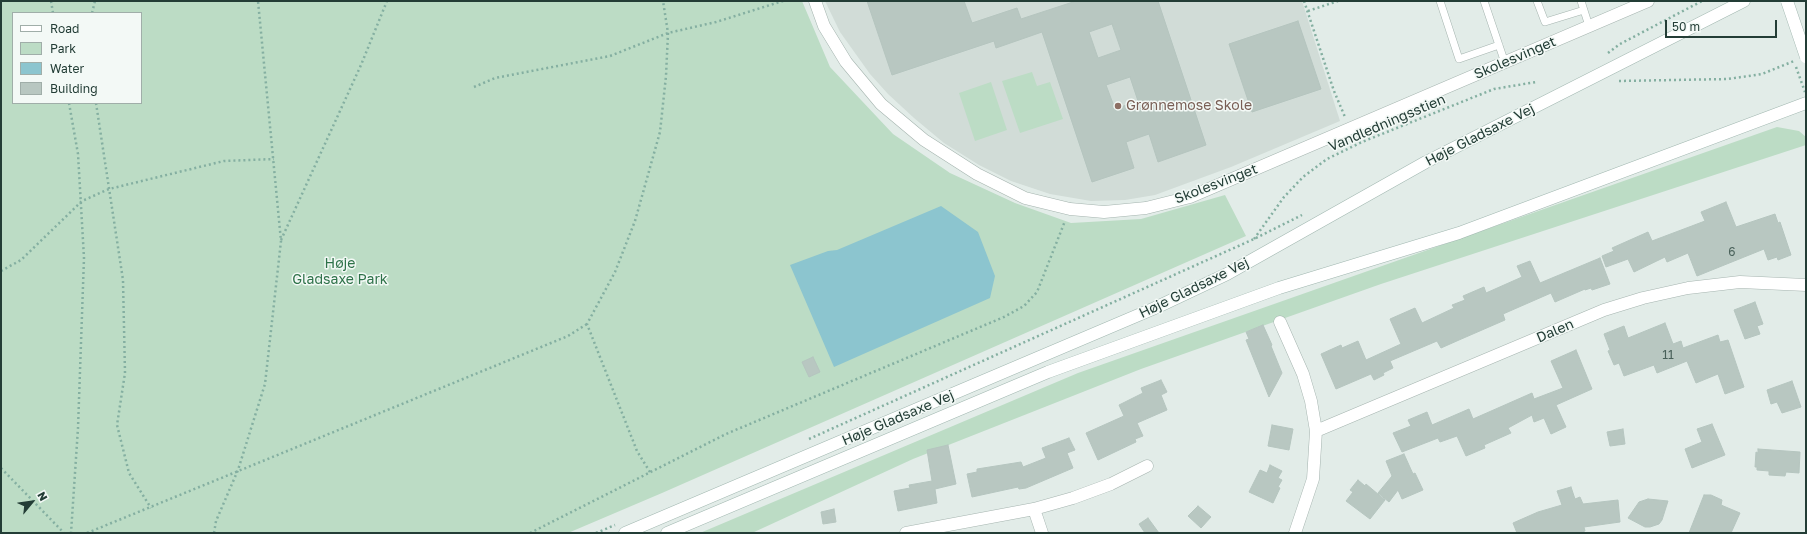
<!DOCTYPE html>
<html>
<head>
<meta charset="utf-8">
<style>
  body { margin:0 }
  #map { position:relative; width:1807px; height:534px; overflow:hidden; background:#e2ece8; font-family:"Golos Text",sans-serif }
  canvas { display:block }
  .frame { position:absolute; inset:0; border:2px solid #233d36; pointer-events:none }
  .legend { position:absolute; left:12px; top:12px; width:130px; height:92px; box-sizing:border-box; background:#f3f9f6; border:1px solid #a0aea9; margin:0; padding:5px 7px; list-style:none; font-size:12px; color:#233d36 }
  .legend li { display:flex; align-items:center; gap:8px; height:20px }
  .legend b { width:20px; border:1px solid #a0aea9 }
  .north { position:absolute; left:12px; top:482px; width:40px; height:40px; -webkit-text-stroke:3px #f3f9f6; paint-order:stroke; rotate:61deg; font-size:11px; font-weight:700; line-height:16px; text-align:center; color:#233d36 }
  .north::after { content:''; display:block; margin:auto; width:14px; height:18px; background:#233d36; clip-path:polygon(50% 0,100% 100%,50% 72%,0 100%) }
  .scale { position:absolute; left:1665px; top:20px; width:112px; height:18px; box-sizing:border-box; border:2px solid #233d36; border-top:0; padding-left:5px; font-size:12px; line-height:14px; white-space:nowrap; color:#233d36; -webkit-text-stroke:3px #f3f9f6; paint-order:stroke }
</style>
</head>
<body>
<div id="map">
<canvas width="1807" height="534"></canvas>
<div class="frame"></div>
<ul class="legend">
<li><b style="height:5px;background:#fff"></b>Road</li>
<li><b style="height:11px;background:#bcdcc5"></b>Park</li>
<li><b style="height:11px;background:#8cc5cf"></b>Water</li>
<li><b style="height:11px;background:#b8c7c1"></b>Building</li>
</ul>
<div class="north">N</div>
<div class="scale">50 m</div>
</div>
<script>
const context = document.querySelector('canvas').getContext('2d');
context.lineJoin = 'round';
function fill(path, color) {
  context.fillStyle = color;
  context.fill(path, 'evenodd');
}
function toPath(rows) {
  const path = new Path2D();
  for (const r of rows) {
    path.moveTo(r[0], r[1]);
    for (let i = 2; i < r.length; i += 2) path.lineTo(r[i], r[i + 1]);
  }
  return path;
}
function stroke(path, color, width, dash) {
  context.strokeStyle = color;
  context.lineWidth = width;
  context.lineCap = dash ? 'butt' : 'round';
  context.setLineDash(dash || []);
  context.stroke(path);
}
function write(font, color, halo, rows, align = 'center') {
  context.font = font + ' "Golos Text",sans-serif';
  context.lineWidth = 3;
  context.setLineDash([]);
  context.textBaseline = 'middle';
  context.strokeStyle = halo;
  context.fillStyle = color;
  for (const [text, x, y, turn = 0] of rows) {
    context.save();
    context.translate(x, y);
    context.rotate((+turn || 0) * Math.PI / 180);
    context.textAlign = isNaN(turn) ? turn : align;
    if (halo) context.strokeText(text, 0, 0);
    context.fillText(text, 0, 0);
    context.restore();
  }
}
fill(toPath([
  [825,1,1302,1,1340,121,1231,167,1155,195,1125,200,1091,201,1050,194,1011,181,979,165,944,143,914,118,888,94,870,74,840,32]
]), '#d1dcd7');
fill(toPath([
  [1,1,802,1,830,67,893,134,950,173,1015,203,1071,223,1141,219,1225,195,1246,236,662,493,568,533,1,533],
  [13,13,141,13,141,103,13,103],
  [1032,72,1037,86,1050,82,1063,119,1020,133,1002,81],
  [991,82,1007,130,975,141,959,93],
  [1777,127,1799,131,1806,137,1806,145,1381,284,1141,369,913,459,752,533,700,533,1078,373]
]), '#bcdcc5');
fill(toPath([
  [941,206,978,232,995,276,990,298,834,367,790,265,828,251,837,250]
]), '#8cc5cf');
const building = toPath([
  [867,1,964,1,972,23,1017,8,1021,19,1076,1,1158,1,1206,145,1158,162,1149,134,1126,142,1134,168,1092,182,1042,32,996,48,994,41,892,75,867,1],
  [1112,24,1121,50,1098,58,1089,32,1112,24],
  [1130,77,1138,101,1115,109,1106,85,1130,77],
  [1298,21,1321,89,1252,112,1229,44,1298,21],
  [1726,202,1736,227,1775,214,1778,223,1780,222,1791,255,1778,260,1777,257,1768,260,1764,249,1697,276,1688,253,1667,262,1665,257,1634,272,1628,259,1606,267,1602,256,1614,251,1612,248,1648,232,1652,241,1705,221,1701,212,1726,202],
  [1600,258,1610,284,1592,290,1591,288,1585,290,1585,289,1555,302,1551,293,1503,314,1505,320,1459,340,1441,348,1437,341,1390,361,1393,368,1383,373,1384,375,1374,380,1371,374,1336,389,1321,354,1341,345,1342,348,1358,341,1366,360,1401,344,1390,319,1415,308,1422,323,1454,308,1452,305,1465,300,1463,296,1484,287,1486,293,1522,277,1517,266,1530,261,1540,283,1600,258],
  [1755,302,1763,324,1757,326,1760,334,1745,339,1734,310,1755,302],
  [1665,323,1673,344,1681,341,1683,348,1718,335,1720,342,1728,340,1744,387,1725,394,1718,374,1696,383,1687,361,1657,373,1654,365,1624,376,1619,363,1614,365,1608,351,1610,350,1604,334,1624,326,1628,338,1665,323],
  [1263,325,1272,345,1271,346,1282,373,1269,397,1246,340,1249,339,1246,332,1263,325],
  [1576,350,1592,389,1556,405,1566,427,1551,434,1544,418,1534,422,1532,415,1508,428,1511,433,1484,445,1485,448,1466,456,1457,436,1440,442,1438,438,1402,452,1393,433,1411,426,1408,420,1427,412,1432,425,1469,409,1473,419,1532,393,1534,399,1563,388,1551,361,1576,350],
  [813,357,820,372,809,377,802,362,813,357],
  [1161,380,1167,392,1161,395,1167,410,1137,423,1143,436,1135,439,1136,442,1098,460,1086,433,1124,416,1119,405,1143,393,1141,388,1161,380],
  [1792,381,1801,407,1782,413,1777,402,1771,404,1767,390,1792,381],
  [1712,424,1725,455,1692,468,1685,449,1702,442,1697,429,1712,424],
  [1272,425,1293,429,1289,450,1268,446,1272,425],
  [1623,429,1625,444,1610,446,1607,432,1623,429],
  [1069,438,1075,450,1067,453,1073,468,1026,488,1019,489,1018,487,972,497,967,474,977,472,977,469,1021,462,1023,467,1046,458,1042,448,1069,438],
  [948,445,956,484,935,489,937,503,898,511,894,491,910,488,909,485,932,481,927,450,948,445],
  [1758,449,1800,452,1799,473,1786,472,1785,476,1769,475,1769,471,1757,470,1757,467,1755,467,1756,452,1758,453,1758,449],
  [1404,454,1413,474,1415,473,1423,490,1402,499,1398,490,1389,502,1378,493,1392,476,1386,461,1404,454],
  [1270,465,1282,471,1278,478,1282,480,1278,487,1280,488,1273,503,1249,492,1260,470,1267,473,1270,465],
  [1358,480,1365,486,1366,484,1385,500,1370,519,1346,501,1353,492,1350,490,1358,480],
  [1571,487,1575,499,1580,497,1583,504,1618,500,1620,522,1584,527,1585,531,1579,533,1517,533,1513,523,1538,512,1562,505,1557,491,1571,487],
  [1704,495,1711,495,1722,500,1721,505,1740,513,1731,533,1689,533,1704,495],
  [1648,499,1668,501,1662,520,1659,524,1650,527,1645,527,1628,518,1639,502,1648,499],
  [1198,506,1211,517,1201,528,1188,516,1198,506],
  [834,509,836,522,823,524,821,512,834,509],
  [1148,518,1159,533,1145,533,1139,524,1148,518]
]);
fill(building, '#b8c7c1');
stroke(building, '#b5c5bf', 1);
const lane = toPath([
  [1440,1,1459,59,1499,45],
  [1484,1,1505,63],
  [1537,1,1545,22,1584,10],
  [1581,1,1589,26]
]);
const street = toPath([
  [815,1,824,26,846,62,881,104,924,140,977,174,1025,198,1070,209,1104,212,1146,208,1190,197,1648,1],
  [1280,322,1303,374,1311,401,1316,431,1313,479,1295,533],
  [1316,431,1604,310,1643,298,1688,288,1740,282,1806,285],
  [1034,509,1042,533],
  [906,533,1034,509,1073,498,1111,484,1147,466]
]);
const secondary = toPath([
  [625,533,1155,308,1227,274,1426,162,1744,1],
  [667,533,1048,372,1279,288,1459,233,1806,103]
]);
stroke(lane, '#a5b4af', 8);
stroke(street, '#a5b4af', 13);
stroke(secondary, '#a1b7b0', 13);
stroke(toPath([
  [51,1,53,13],
  [1304,1,1334,91,1345,117],
  [1308,11,1338,1],
  [92,13,95,1],
  [1608,53,1620,44,1702,1],
  [1619,81,1728,79,1762,74,1794,61],
  [474,87,495,78,610,56,668,33,716,22,783,1],
  [69,103,78,154,84,258,78,428,71,533],
  [96,103,123,280,125,373,117,425,129,473,151,508],
  [1254,239,1284,197,1303,177,1327,159,1362,142,1494,89,1536,82],
  [281,240,361,65,387,1],
  [1,271,21,260,82,201,109,189,224,161,274,159],
  [809,439,1254,239,1302,215],
  [1,468,64,533],
  [650,472,637,451,587,324,615,272,635,221,660,132,666,76,668,33,663,1],
  [87,533,568,336,587,324],
  [214,533,216,521,238,470,265,384,281,241,258,1],
  [530,533,726,434,1004,317,1024,306,1037,292,1065,221],
  [596,533,615,525]
]), '#84afa1', 2.5, [2, 3]);
stroke(lane, '#fff', 7);
stroke(street, '#fff', 12);
stroke(secondary, '#fff', 12);
const secondaryBridge = toPath([
  [1787,1,1806,57]
]);
stroke(secondaryBridge, '#a1b7b0', 13, []);
stroke(toPath([
  [1796,67,1805,92]
]), '#84afa1', 2.5, [2, 3]);
stroke(secondaryBridge, '#fff', 12);
for (const [x, y, r, color] of [
  [1118,106,4,"#8d6e63"]
]) {
  const dot = new Path2D();
  dot.arc(x, y, r, 0, 2 * Math.PI);
  context.fillStyle = color;
  context.fill(dot);
  stroke(dot, '#f3f9f6', 1.5);
}
write('12px', '#486059', null, [
  ["6",1732,252],
  ["11",1668,355]
]);
write('14px', '#233d36', '#f3f9f6', [
  ["Skolesvinget",1515,58,-23],
  ["Vandledningsstien",1387,123,-23],
  ["Høje Gladsaxe Vej",1480,135,-27],
  ["Skolesvinget",1216,184,-21],
  ["Høje Gladsaxe Vej",1194,288,-26],
  ["Dalen",1555,331,-23],
  ["Høje Gladsaxe Vej",898,418,-23]
]);
write('14px', '#785e54', '#f3f9f6', [
  ["Grønnemose Skole",1126,106]
], 'left');
write('14px', '#2e7249', '#f3f9f6', [
  ["Høje",340,264],
  ["Gladsaxe Park",340,280]
]);
</script>
</body>
</html>
